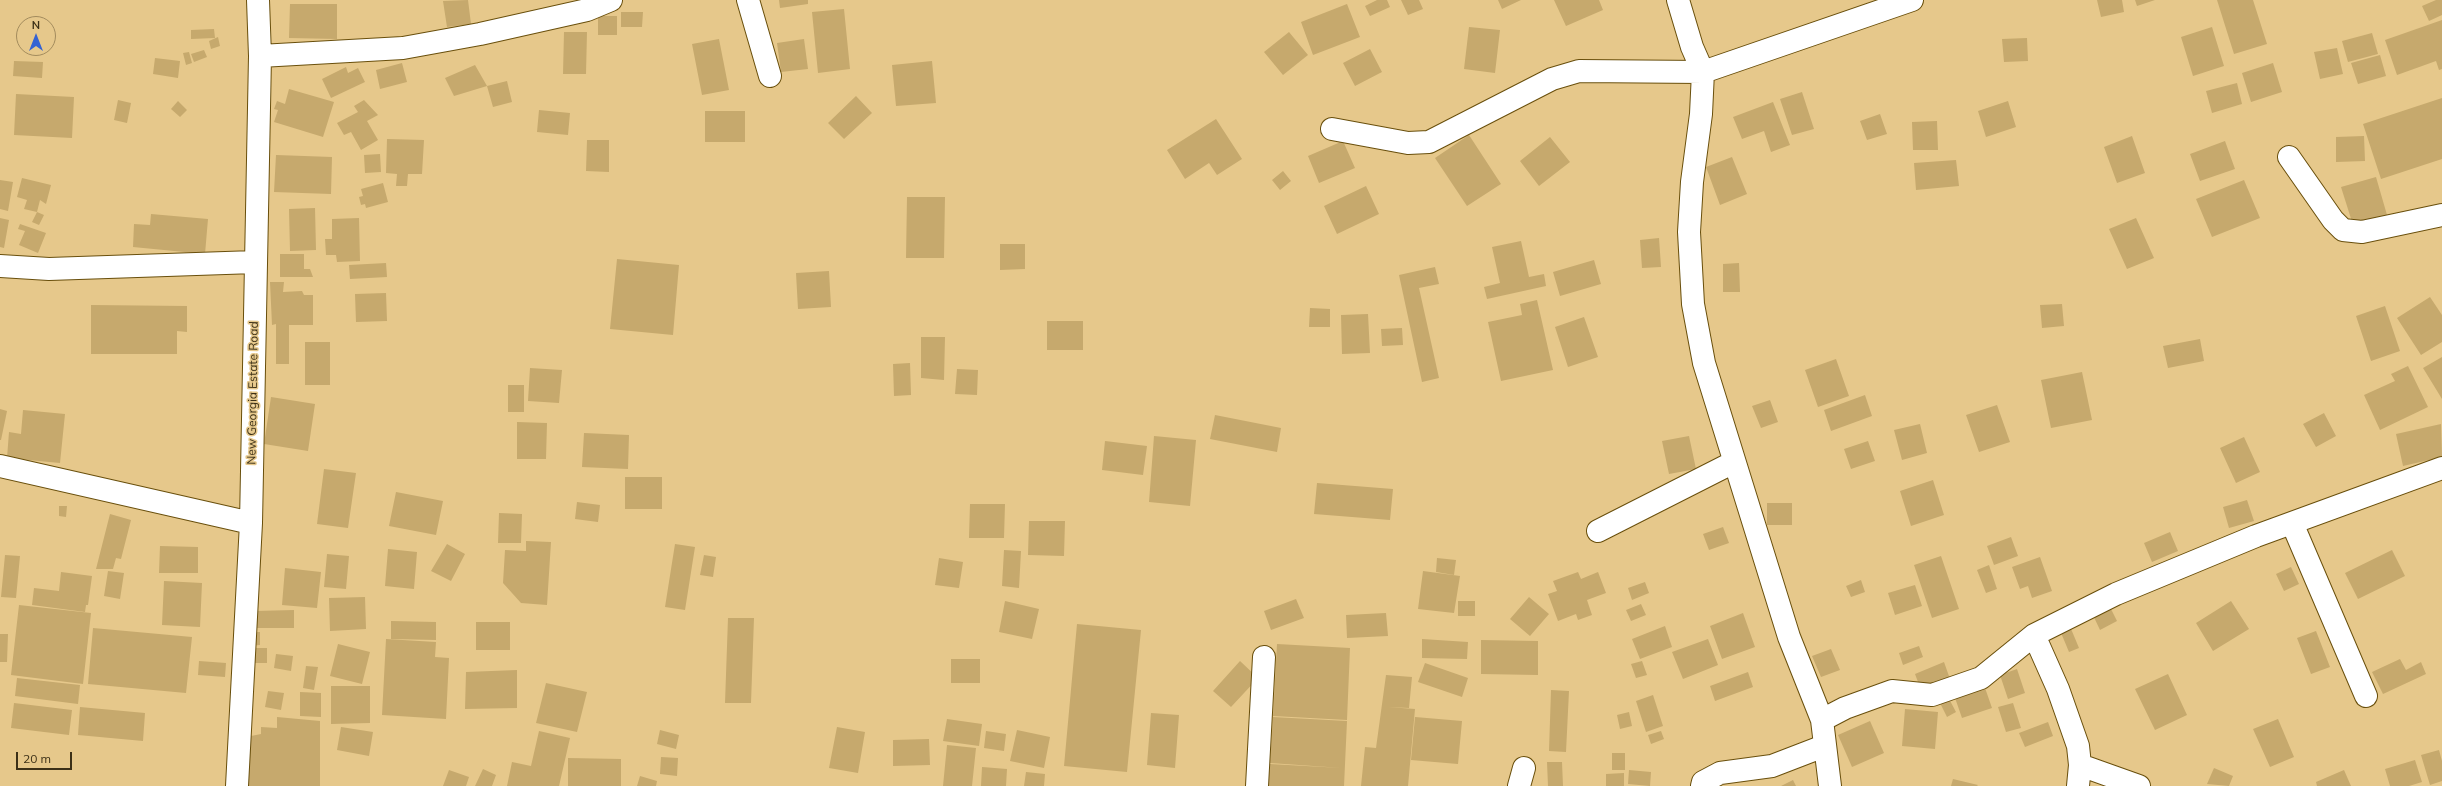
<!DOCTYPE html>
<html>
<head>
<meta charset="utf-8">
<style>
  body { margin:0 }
  #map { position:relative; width:2442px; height:786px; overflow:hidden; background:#e6c88b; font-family:Mulish,sans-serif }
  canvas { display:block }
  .north { position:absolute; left:16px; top:16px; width:40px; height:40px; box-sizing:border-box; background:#e6c88b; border:1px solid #a28b5d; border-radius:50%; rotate:0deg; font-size:11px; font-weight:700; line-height:16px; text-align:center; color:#3c3017 }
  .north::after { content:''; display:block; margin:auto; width:14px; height:18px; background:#3562d2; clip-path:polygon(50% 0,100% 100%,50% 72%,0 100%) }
  .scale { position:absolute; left:16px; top:752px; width:56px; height:18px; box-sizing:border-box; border:2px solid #3c3017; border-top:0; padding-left:5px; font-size:12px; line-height:14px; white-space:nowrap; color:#3c3017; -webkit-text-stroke:3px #e6c88b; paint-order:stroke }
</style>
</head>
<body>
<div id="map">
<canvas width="2442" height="786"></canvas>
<div class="north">N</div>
<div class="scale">20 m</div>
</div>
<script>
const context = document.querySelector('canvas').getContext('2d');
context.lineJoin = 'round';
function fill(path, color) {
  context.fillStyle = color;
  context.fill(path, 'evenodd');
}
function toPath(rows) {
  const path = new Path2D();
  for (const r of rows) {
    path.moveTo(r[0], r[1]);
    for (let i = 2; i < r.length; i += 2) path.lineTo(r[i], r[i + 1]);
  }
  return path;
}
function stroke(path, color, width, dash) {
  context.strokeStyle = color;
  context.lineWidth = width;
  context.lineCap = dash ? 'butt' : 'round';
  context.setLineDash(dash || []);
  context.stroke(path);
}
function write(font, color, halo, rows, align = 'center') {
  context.font = font + ' Mulish,sans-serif';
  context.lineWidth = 3;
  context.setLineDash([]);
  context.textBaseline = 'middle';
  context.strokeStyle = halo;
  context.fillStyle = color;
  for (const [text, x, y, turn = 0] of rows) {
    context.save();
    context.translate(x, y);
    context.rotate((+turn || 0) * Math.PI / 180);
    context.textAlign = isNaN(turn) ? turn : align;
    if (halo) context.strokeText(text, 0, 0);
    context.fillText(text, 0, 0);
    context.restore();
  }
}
fill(toPath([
  [468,0,471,24,447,27,443,1],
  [779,0,808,0,808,4,780,8],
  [1377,0,1387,0,1390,7,1370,16,1365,6],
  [1401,0,1419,0,1423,9,1408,15],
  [1498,0,1521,0,1502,9],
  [1554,0,1599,0,1603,10,1566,26],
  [2097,0,2122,0,2124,12,2101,17],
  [2135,0,2155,0,2137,6],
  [2217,0,2253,0,2267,44,2234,54],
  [2436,0,2442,0,2442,15,2429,21,2422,6],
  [290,4,337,4,337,39,289,38],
  [1347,4,1360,37,1313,55,1301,22],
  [844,9,850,69,818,73,812,12],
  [621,12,643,12,642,27,621,27],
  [598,16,617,16,617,35,598,35],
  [2442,20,2442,69,2439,70,2436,61,2397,75,2385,40],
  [1469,27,1500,30,1495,73,1464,69],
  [2212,27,2224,66,2193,76,2181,37],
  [214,29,215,38,191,39,191,30],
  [564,32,587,32,586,74,563,74],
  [1289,32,1308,55,1283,75,1264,52],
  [2372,33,2378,54,2348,62,2342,41],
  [218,37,220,46,211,49,209,41],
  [2027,38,2028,61,2004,62,2002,39],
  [719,39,729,90,702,95,692,44],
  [804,39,808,69,781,72,777,43],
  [2337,48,2343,74,2320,79,2314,52],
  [1370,49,1382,72,1355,86,1343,63],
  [204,50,207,57,194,62,191,54],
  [189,52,192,63,186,65,183,53],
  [2380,55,2386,76,2358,84,2351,63],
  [155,58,180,61,178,78,153,74],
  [14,61,43,62,42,78,13,76],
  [932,61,936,103,896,106,892,65],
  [402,63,407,82,380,89,376,70],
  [2273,63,2282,92,2251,102,2242,73],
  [475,65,487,86,454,96,445,78],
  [346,67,348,73,358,68,365,82,331,98,322,79],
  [507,81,512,102,493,107,487,86],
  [2237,83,2242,104,2212,113,2206,91],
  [289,89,334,102,323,137,274,122,278,110,274,109,277,101,285,104],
  [1802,92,1814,129,1792,135,1780,99],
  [16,94,74,97,72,138,14,135],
  [856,96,872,113,844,139,828,123],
  [2442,98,2442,159,2381,179,2363,124],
  [118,100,131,103,127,123,114,120],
  [364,100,378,115,367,121,378,140,361,150,351,132,344,135,337,123,358,112,354,106],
  [178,101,187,110,180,117,171,109],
  [2008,101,2016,127,1986,137,1978,111],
  [1773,102,1790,145,1771,152,1764,131,1742,139,1733,117],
  [539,110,570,113,568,135,537,132],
  [705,111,745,111,745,142,705,142],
  [1880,114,1887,134,1867,140,1860,121],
  [1216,119,1242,159,1217,175,1209,163,1185,179,1167,150],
  [1937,121,1938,150,1913,150,1912,122],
  [1469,135,1501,184,1467,206,1435,158],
  [2132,136,2145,173,2117,183,2104,147],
  [2364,136,2365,161,2336,162,2336,137],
  [1550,137,1570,162,1539,186,1520,161],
  [387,139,424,140,422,174,408,174,407,186,396,186,397,174,386,173],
  [587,140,609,140,609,172,586,171],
  [1343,141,1355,168,1319,183,1308,156],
  [2225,141,2235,169,2200,181,2190,154],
  [380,154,381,172,365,173,364,155],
  [276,155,332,157,331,194,274,192],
  [1732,157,1747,194,1720,205,1706,167],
  [1956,160,1959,186,1916,190,1914,163],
  [1283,171,1291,181,1280,190,1272,180],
  [2376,177,2387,215,2353,225,2341,187],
  [22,178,51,185,46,204,40,200,37,212,24,209,27,200,17,197],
  [0,180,13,182,8,211,0,209],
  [2244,180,2260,218,2212,237,2196,199],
  [383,183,388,202,366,208,365,204,361,205,359,197,363,196,361,189],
  [1366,186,1379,214,1337,234,1324,206],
  [907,197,945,197,944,258,906,258],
  [315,208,316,250,290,251,289,209],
  [37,212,44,215,39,225,32,222],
  [151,214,208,219,205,254,133,247,134,224,150,225],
  [0,218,9,220,4,248,0,247],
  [359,218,360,261,337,262,336,255,326,255,325,239,332,239,332,219],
  [2136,218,2154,258,2127,269,2109,229],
  [20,224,46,233,38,253,19,245,25,231,18,229],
  [1659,238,1661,267,1642,268,1640,240],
  [1521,241,1529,277,1544,274,1546,286,1487,299,1484,287,1500,283,1492,247],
  [1000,244,1025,244,1025,269,1000,270],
  [280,254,304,254,304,269,310,269,313,277,280,277],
  [617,259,679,265,673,335,610,329],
  [1594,260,1601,284,1560,296,1553,272],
  [386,263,387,277,350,279,349,265],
  [1739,263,1740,292,1723,292,1723,264],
  [1435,267,1439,284,1419,288,1439,378,1422,382,1399,275],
  [829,271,831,307,798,309,796,273],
  [270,282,284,282,283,292,302,291,304,295,313,295,313,325,289,325,289,364,276,364,276,324,272,325],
  [386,293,387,321,356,322,355,294],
  [2430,297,2442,315,2442,342,2421,355,2397,318],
  [1537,300,1553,370,1501,381,1488,322,1522,315,1520,304],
  [2062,304,2064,326,2042,328,2040,305],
  [91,305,187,306,187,332,177,331,177,354,91,354],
  [2385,306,2400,351,2371,361,2356,316],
  [1310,308,1330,309,1330,327,1309,327],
  [1368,314,1370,353,1342,354,1341,315],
  [1584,317,1598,357,1568,367,1555,327],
  [1047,321,1083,321,1083,350,1047,350],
  [1402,328,1403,345,1382,346,1381,329],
  [921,337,945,337,944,380,921,378],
  [2200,339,2204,361,2168,368,2163,346],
  [305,342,330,342,330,385,305,385],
  [2442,357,2442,399,2423,368],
  [1836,359,1849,396,1818,407,1805,370],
  [910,363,911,395,894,396,893,364],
  [2408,366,2428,407,2380,430,2364,395,2395,381,2391,374],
  [530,368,562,370,559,403,528,401],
  [957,369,978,370,977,395,955,394],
  [2082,372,2092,420,2051,428,2041,380],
  [508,385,524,385,524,412,508,412],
  [1865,395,1872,416,1831,431,1824,410],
  [271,397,315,404,308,451,264,444],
  [1770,400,1778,422,1761,428,1752,406],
  [1997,405,2010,442,1979,452,1966,415],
  [0,409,7,411,1,440,0,440],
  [23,410,65,414,60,463,7,458,9,432,21,434],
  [2324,413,2336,436,2316,447,2303,424],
  [1215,415,1281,428,1277,452,1210,439],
  [517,422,547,423,546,459,517,459],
  [1920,424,1927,453,1902,460,1894,430],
  [2441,424,2442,457,2403,466,2396,434],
  [584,433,629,435,628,469,582,467],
  [1154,436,1196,440,1190,506,1149,502],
  [1689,436,1696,469,1669,474,1662,441],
  [2244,437,2260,472,2236,483,2220,448],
  [1105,441,1147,446,1143,475,1102,470],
  [1868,441,1875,461,1851,469,1844,449],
  [324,469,356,473,348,528,317,524],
  [625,477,662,477,662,509,625,509],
  [1933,480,1944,515,1911,526,1900,491],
  [1317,483,1393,489,1390,520,1314,514],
  [396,492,443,501,436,535,389,526],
  [2247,500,2254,521,2229,528,2223,507],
  [577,502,600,505,598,522,575,519],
  [1767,503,1792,503,1792,525,1767,525],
  [970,504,1005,504,1004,538,969,538],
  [59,506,67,506,66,517,59,516],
  [499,513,522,514,521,543,498,543],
  [110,514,131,520,121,559,116,558,113,569,96,569],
  [1029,521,1065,521,1064,556,1028,555],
  [1723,527,1729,543,1709,550,1703,534],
  [2170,532,2178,551,2152,562,2144,543],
  [2011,537,2018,556,1994,565,1987,546],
  [526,541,551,542,547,605,521,603,503,583,505,550,526,551],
  [447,544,465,554,451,581,431,571],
  [675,544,695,547,685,610,665,607],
  [160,546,198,547,198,573,159,573],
  [388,549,417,552,414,589,385,586],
  [1004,550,1021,551,1019,588,1002,586],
  [2392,550,2405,576,2358,599,2345,573],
  [327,554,349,556,346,589,324,587],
  [5,555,20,556,16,598,1,597],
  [704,555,716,557,713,577,700,575],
  [1941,556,1959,609,1932,618,1914,565],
  [2040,557,2052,591,2032,598,2028,586,2020,589,2012,567],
  [939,558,963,562,959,588,935,585],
  [1437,558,1456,560,1454,575,1436,572],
  [1989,565,1997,589,1986,593,1977,570],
  [2291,567,2299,584,2284,591,2276,574],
  [285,568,321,572,317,608,282,605],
  [108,571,124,573,120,599,104,596],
  [1423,571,1460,576,1454,613,1418,609],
  [61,572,92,576,88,605,86,605,85,612,32,605,34,588,59,591],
  [1578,572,1581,579,1598,572,1606,593,1587,600,1592,615,1578,620,1576,614,1558,621,1548,594,1557,591,1553,581],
  [1861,580,1865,592,1851,597,1846,586],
  [164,581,202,583,200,627,162,625],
  [1645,582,1649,593,1632,600,1628,588],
  [1915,585,1922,606,1895,615,1888,593],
  [365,597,366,629,330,631,329,598],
  [1529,597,1549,614,1530,636,1510,619],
  [1296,599,1304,618,1271,630,1264,611],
  [1005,601,1039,609,1032,639,999,632],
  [1458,601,1475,601,1475,616,1458,616],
  [2231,601,2249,629,2213,651,2196,623],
  [1641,604,1646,615,1631,621,1626,610],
  [19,605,91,613,83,684,11,675],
  [2109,605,2117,621,2100,630,2092,613],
  [294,610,294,628,256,628,255,611],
  [1386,613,1388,636,1347,638,1346,615],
  [1743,613,1755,647,1722,659,1710,626],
  [728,618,754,618,751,703,725,703],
  [391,621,436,622,436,640,391,639],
  [476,622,510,622,510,650,476,650],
  [1077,624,1141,630,1127,772,1064,766],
  [2069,624,2079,648,2069,652,2059,628],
  [1665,626,1672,647,1640,659,1632,639],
  [93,628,192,637,186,693,88,684],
  [2316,631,2330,667,2311,674,2297,638],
  [248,632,260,632,260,645,248,646],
  [0,634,8,634,7,662,0,662],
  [386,639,436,642,435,657,449,658,446,719,382,715],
  [1422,639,1468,642,1467,659,1422,658],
  [1708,639,1718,665,1683,679,1672,652],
  [1481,640,1538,641,1538,675,1481,674],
  [338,644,370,652,362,684,330,676],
  [1277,644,1350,648,1347,720,1273,716],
  [1919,646,1923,657,1903,665,1899,653],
  [255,648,267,648,267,663,254,663],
  [1831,649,1840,670,1821,677,1812,656],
  [276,654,293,656,291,671,274,668],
  [951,659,980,659,980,683,951,683],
  [2400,659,2406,670,2421,662,2426,674,2383,694,2372,672],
  [199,661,226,663,225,677,198,675],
  [1240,661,1258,678,1231,707,1213,691],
  [1642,661,1647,675,1636,678,1631,664],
  [1944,662,1950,679,1921,690,1915,674],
  [1425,663,1468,678,1462,697,1418,682],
  [306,666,318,667,314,690,303,688],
  [2017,669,2025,693,2008,699,2000,675],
  [517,670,517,708,465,709,466,672],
  [1748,672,1753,687,1715,701,1710,686],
  [2168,674,2187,715,2155,730,2135,689],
  [1386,675,1412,677,1409,708,1388,707,1415,709,1408,786,1361,786,1365,747,1376,748],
  [17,678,80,685,78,704,15,696],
  [546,683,587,692,577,732,536,723],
  [1984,685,1992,708,1962,718,1954,695],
  [331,686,370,686,370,723,331,724],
  [1551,690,1569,691,1566,752,1549,751],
  [268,691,284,693,281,710,265,707],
  [300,692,321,693,321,717,300,716],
  [1653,695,1663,726,1646,732,1636,701],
  [1947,695,1956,712,1947,717,1938,699],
  [14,703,72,710,69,735,11,728],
  [2013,703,2021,728,2006,732,1998,707],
  [80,707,145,713,143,741,78,735],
  [1905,709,1938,712,1935,749,1902,746],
  [1629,712,1632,726,1620,729,1617,715],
  [1151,713,1179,715,1175,768,1147,765],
  [277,717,320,721,320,786,246,786,246,745,251,744,251,736,261,734,261,727,277,728],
  [1273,717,1347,721,1344,786,1268,786,1270,764,1342,768,1270,763],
  [1415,717,1462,721,1458,764,1411,760],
  [947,719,982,724,979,746,943,741],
  [2278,719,2294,757,2270,767,2253,729],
  [1870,721,1884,753,1852,767,1838,735],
  [2048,722,2053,736,2025,747,2019,733],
  [341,727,373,732,369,756,337,750],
  [837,727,865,732,858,773,829,768],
  [660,730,679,735,676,749,657,744],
  [1017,730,1050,737,1044,768,1010,761],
  [539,731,570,738,559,786,507,786,512,762,531,766],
  [986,731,1006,734,1004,751,984,748],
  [1661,731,1664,739,1651,744,1648,735],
  [929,739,930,765,893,766,893,740],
  [947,745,976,748,972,786,943,786],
  [2439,750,2442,761,2442,781,2430,785,2421,755],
  [1612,753,1625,753,1625,770,1612,770],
  [661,757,678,758,677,776,660,774],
  [568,758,621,759,621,786,568,786],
  [2415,760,2422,782,2409,786,2390,786,2385,769],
  [1547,762,1562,762,1563,786,1548,786],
  [982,767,1007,769,1006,786,981,786],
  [2214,768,2233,776,2229,786,2207,784],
  [483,769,496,775,492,786,475,786],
  [449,770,469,777,466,786,443,786],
  [1629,770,1651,772,1650,786,1628,784],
  [2344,770,2351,786,2317,786,2316,782],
  [1026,772,1045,774,1044,786,1024,786],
  [1624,773,1624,786,1606,786,1606,774],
  [640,776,657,781,656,786,637,786],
  [1953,779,1978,785,1977,786,1951,786],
  [1793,780,1796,786,1781,786]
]), '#c6a96d');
const minor = toPath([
  [748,0,770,76],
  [1678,0,1692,47,1703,72,1701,114,1692,182,1689,232,1693,304,1704,363,1789,637,1822,720,1830,786],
  [260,56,403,48,480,34,587,10,611,0],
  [1332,129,1408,143,1429,142,1552,79,1579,71,1703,72,1912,0],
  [2289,157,2333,220,2343,230,2362,232,2442,215],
  [0,266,49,269,255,262],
  [0,466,251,523],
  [2292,523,2366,696],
  [1598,531,1734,462],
  [2034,635,2058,689,2078,746,2080,765,2078,786],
  [1822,720,1845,708,1892,691,1932,695,1981,678,2034,635,2116,594,2256,536,2442,468],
  [2080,765,2139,786],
  [237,786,251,523,260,56,258,0],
  [1257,786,1264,657],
  [1519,786,1524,768],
  [1702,786,1703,782,1720,773,1772,766,1824,746]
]);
stroke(minor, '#694f0c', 24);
stroke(minor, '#fff', 22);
write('12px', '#3c3017', '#e6c88b', [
  ["New Georgia Estate Road",253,393,-89]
]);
</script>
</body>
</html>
